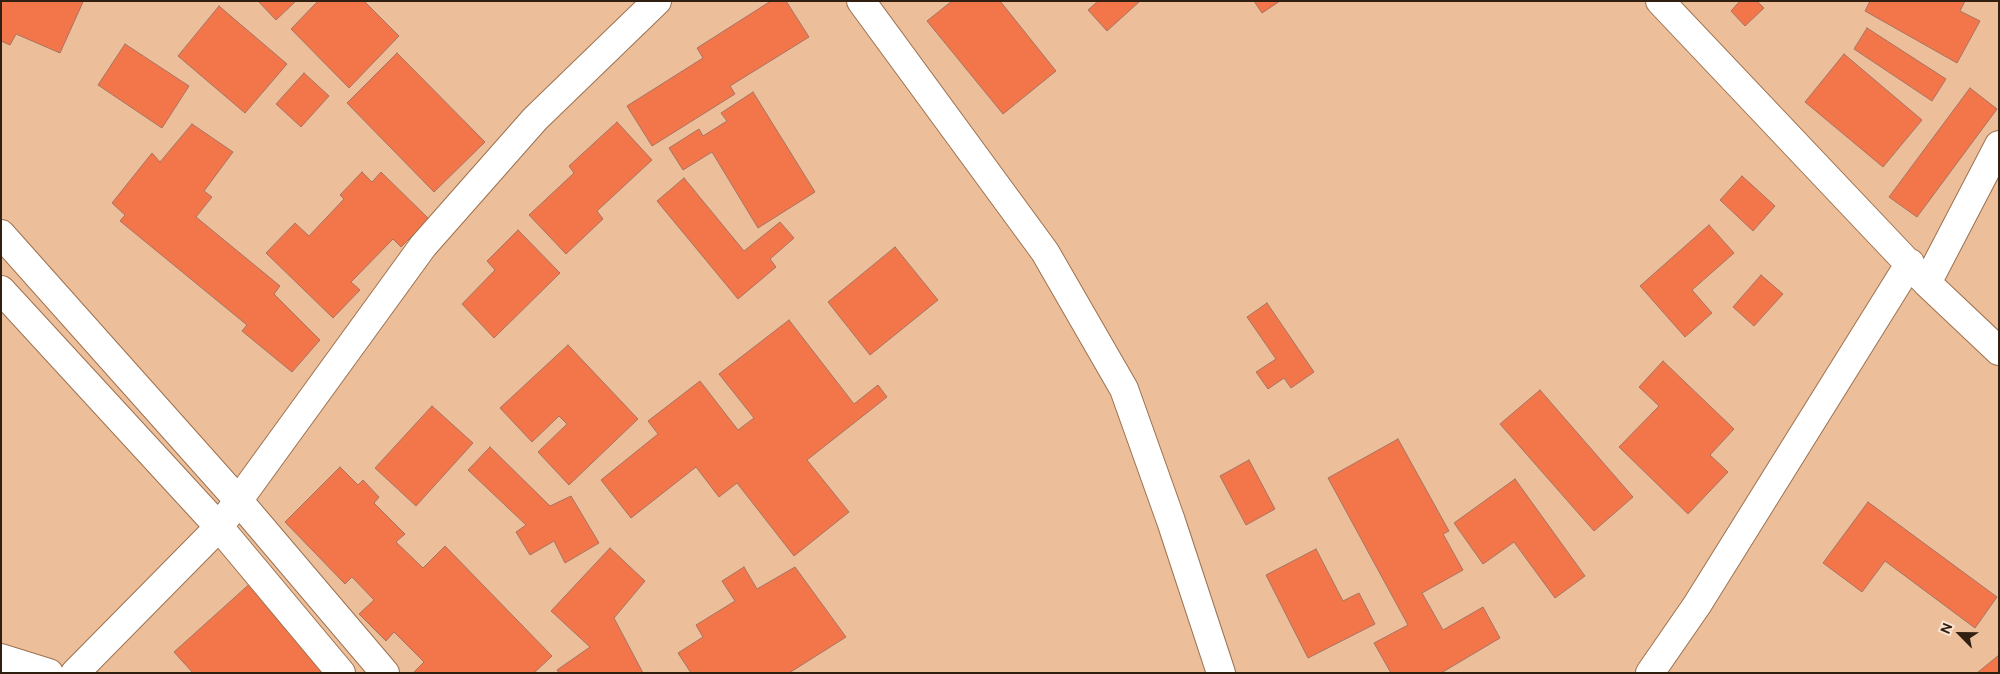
<!DOCTYPE html>
<html>
<head>
<meta charset="utf-8">
<style>
  body { margin:0 }
  #map { position:relative; width:2000px; height:674px; overflow:hidden; background:#ecbe9a; font-family:Ubuntu,sans-serif }
  canvas { display:block }
  .frame { position:absolute; inset:0; border:2px solid #311f11; pointer-events:none }
  .north { position:absolute; left:1935px; top:609px; width:50px; height:50px; -webkit-text-stroke:4px #fce4d2; paint-order:stroke; rotate:293deg; font-size:14px; font-weight:700; line-height:20px; text-align:center; color:#311f11 }
  .north::after { content:''; display:block; margin:auto; width:18px; height:22px; background:#311f11; clip-path:polygon(50% 0,100% 100%,50% 72%,0 100%) }
</style>
</head>
<body>
<div id="map">
<canvas width="2000" height="674"></canvas>
<div class="frame"></div>
<div class="north">N</div>
</div>
<script>
const context = document.querySelector('canvas').getContext('2d');
context.lineJoin = 'round';
function fill(path, color) {
  context.fillStyle = color;
  context.fill(path, 'evenodd');
}
function toPath(rows) {
  const path = new Path2D();
  for (const r of rows) {
    path.moveTo(r[0], r[1]);
    for (let i = 2; i < r.length; i += 2) path.lineTo(r[i], r[i + 1]);
  }
  return path;
}
function stroke(path, color, width, dash) {
  context.strokeStyle = color;
  context.lineWidth = width;
  context.lineCap = dash ? 'butt' : 'round';
  context.setLineDash(dash || []);
  context.stroke(path);
}
const building = toPath([
  [1,1,82,1,83,2,60,53,16,34,10,45,1,41,1,1],
  [258,1,296,1,276,20,258,1],
  [318,1,364,1,399,36,349,88,291,29,318,1],
  [771,1,786,1,809,37,730,86,735,94,652,146,627,106,703,58,697,48,771,1],
  [952,1,1000,1,1056,71,1003,114,927,21,952,1],
  [1098,1,1140,1,1107,31,1088,10,1098,1],
  [1254,1,1280,1,1262,13,1254,1],
  [1740,1,1757,1,1764,8,1745,26,1731,11,1740,1],
  [1870,1,1965,1,1960,11,1980,21,1957,63,1865,11,1870,1],
  [219,6,287,64,245,113,178,56,219,6],
  [1867,28,1946,79,1932,101,1854,49,1867,28],
  [125,44,189,86,162,128,98,85,125,44],
  [397,53,485,142,434,192,347,103,397,53],
  [1844,54,1922,120,1883,167,1805,102,1844,54],
  [304,73,329,96,301,127,276,104,304,73],
  [1970,88,1997,109,1917,217,1889,197,1970,88],
  [753,92,815,192,758,228,712,152,683,170,669,148,699,129,703,136,727,121,721,113,753,92],
  [617,122,652,160,597,211,603,219,566,254,529,215,574,173,569,166,617,122],
  [192,124,233,152,204,191,212,197,196,217,280,286,274,294,320,340,292,372,242,331,247,325,120,221,125,215,112,203,152,153,160,162,192,124],
  [362,172,372,182,381,172,429,219,401,247,393,239,351,282,360,290,333,318,266,253,295,223,309,236,344,199,340,195,362,172],
  [1742,176,1775,206,1753,231,1720,200,1742,176],
  [684,178,744,251,780,222,794,238,770,259,776,267,738,299,657,201,684,178],
  [1709,225,1734,253,1692,290,1712,313,1685,337,1640,286,1709,225],
  [518,230,560,273,494,338,462,304,495,270,487,261,518,230],
  [895,247,938,300,870,355,828,302,895,247],
  [1761,275,1783,294,1754,326,1733,307,1761,275],
  [1267,303,1314,372,1291,388,1284,378,1268,389,1256,372,1276,359,1247,317,1267,303],
  [789,320,854,404,878,385,887,397,807,460,849,512,794,556,737,483,719,497,696,467,631,518,601,480,658,434,648,421,700,381,738,430,754,418,719,374,789,320],
  [568,345,638,419,569,485,538,452,567,424,559,416,532,442,500,408,568,345],
  [1663,361,1734,429,1710,455,1728,472,1688,514,1619,447,1659,406,1639,387,1663,361],
  [1540,390,1633,497,1594,531,1500,424,1540,390],
  [432,406,473,443,416,506,375,468,432,406],
  [1398,439,1449,531,1443,534,1463,570,1422,593,1443,630,1483,607,1500,638,1441,673,1391,673,1374,643,1408,625,1328,478,1398,439],
  [490,447,550,506,571,496,599,543,565,563,554,541,530,555,516,532,526,525,468,470,490,447],
  [1249,460,1275,509,1246,525,1220,476,1249,460],
  [340,467,358,485,363,480,379,497,374,503,405,534,396,542,423,568,445,546,552,656,534,673,413,673,424,662,394,632,386,641,359,614,374,600,352,577,345,584,285,522,340,467],
  [1515,479,1585,576,1555,598,1514,542,1483,564,1454,523,1515,479],
  [1868,502,1997,597,1975,628,1885,561,1862,592,1823,563,1868,502],
  [610,548,645,581,614,618,643,673,559,673,557,670,590,647,551,611,610,548],
  [1316,549,1343,601,1359,593,1375,624,1308,658,1266,575,1316,549],
  [744,567,757,589,795,567,846,637,789,673,691,673,678,653,703,637,696,625,735,601,722,581,744,567],
  [254,580,338,673,193,673,174,652,254,580],
  [1999,655,1999,673,1977,673,1999,655]
]);
fill(building, '#f3764b');
stroke(building, '#a77361', 1);
const minor = toPath([
  [861,1,1045,252,1124,389,1171,521,1221,673],
  [1660,1,1927,283,1999,351],
  [1,234,238,500,385,673],
  [1927,283,1999,145],
  [1,290,219,527,341,673],
  [1,658,49,673],
  [75,673,219,527,423,246,535,119,657,1],
  [1650,673,1697,605,1910,263]
]);
stroke(minor, '#9c7250', 30);
stroke(minor, '#fff', 28);
</script>
</body>
</html>
